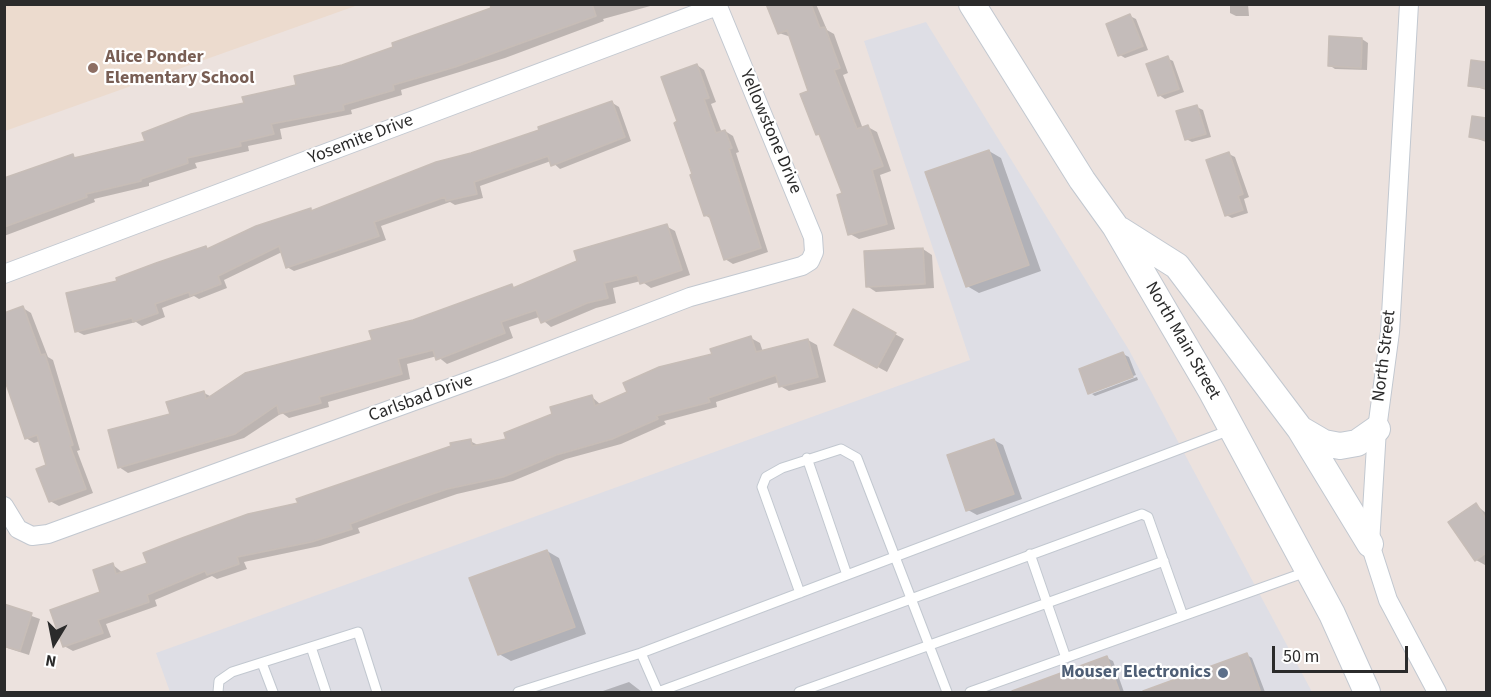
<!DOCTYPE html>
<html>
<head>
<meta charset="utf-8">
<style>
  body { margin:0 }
  #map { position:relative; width:1491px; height:697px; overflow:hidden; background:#ece2de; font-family:"Source Sans 3",sans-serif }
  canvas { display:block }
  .frame { position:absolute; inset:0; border:6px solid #2b2b2b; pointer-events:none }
  .north { position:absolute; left:24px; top:613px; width:60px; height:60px; -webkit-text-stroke:4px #fff; paint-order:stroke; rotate:190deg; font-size:16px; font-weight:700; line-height:24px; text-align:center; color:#2b2b2b }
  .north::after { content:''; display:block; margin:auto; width:21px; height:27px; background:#2b2b2b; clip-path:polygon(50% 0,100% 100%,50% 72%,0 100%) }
  .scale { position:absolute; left:1272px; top:646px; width:136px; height:27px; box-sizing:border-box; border:3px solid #2b2b2b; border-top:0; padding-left:8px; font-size:18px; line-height:21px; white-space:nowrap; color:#2b2b2b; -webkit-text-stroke:4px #fff; paint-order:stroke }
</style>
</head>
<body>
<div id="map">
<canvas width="1491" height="697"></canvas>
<div class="frame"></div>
<div class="north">N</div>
<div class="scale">50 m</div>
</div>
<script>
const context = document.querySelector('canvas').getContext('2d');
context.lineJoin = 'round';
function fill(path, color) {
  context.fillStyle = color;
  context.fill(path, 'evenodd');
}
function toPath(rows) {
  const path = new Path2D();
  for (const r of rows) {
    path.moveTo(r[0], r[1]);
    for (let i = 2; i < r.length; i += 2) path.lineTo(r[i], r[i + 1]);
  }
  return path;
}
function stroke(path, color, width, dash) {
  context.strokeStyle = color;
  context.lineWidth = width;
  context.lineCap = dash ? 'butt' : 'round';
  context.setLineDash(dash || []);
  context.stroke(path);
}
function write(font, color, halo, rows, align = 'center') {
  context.font = font + ' "Source Sans 3",sans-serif';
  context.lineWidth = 4.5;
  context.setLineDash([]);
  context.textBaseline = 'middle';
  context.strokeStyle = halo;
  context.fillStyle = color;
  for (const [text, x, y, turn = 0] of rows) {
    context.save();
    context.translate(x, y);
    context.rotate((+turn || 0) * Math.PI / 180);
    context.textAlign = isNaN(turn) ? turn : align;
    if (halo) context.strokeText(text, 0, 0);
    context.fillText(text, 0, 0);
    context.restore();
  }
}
fill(toPath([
  [926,22,1129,350,1312,692,170,692,156,653,970,360,864,41]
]), '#dedee5');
fill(toPath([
  [5,4,358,4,358,5,5,131]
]), '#ecdbce');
fill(toPath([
  [497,4,654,5,603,19,604,21,505,58,401,90,402,95,351,110,352,114,280,129,282,139,248,146,249,151,195,163,197,168,149,183,149,186,94,199,95,202,4,236,4,181,73,156,78,159,147,142,298,86,493,9],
  [768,4,816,4,827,30,834,34,848,73,843,75,863,129,868,127,877,132,891,171,880,175,895,229,859,239,850,234,844,194,822,137,817,134,810,92,791,37,779,33],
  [1230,4,1248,4,1249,16,1236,16,1230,13],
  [1130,16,1136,19,1148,50,1125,58,1120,55],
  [1331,38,1362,39,1368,43,1367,70,1335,69,1329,65],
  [1167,58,1173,61,1184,92,1165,99,1159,95],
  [1472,62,1486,63,1486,90,1470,85],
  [697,65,704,70,716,102,711,104,722,133,725,131,733,136,739,152,736,153,768,252,733,264,725,259,711,219,705,215,679,122],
  [611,102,619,107,631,141,560,169,551,161,480,186,483,198,455,205,450,202,381,226,386,240,294,271,287,267,282,252,224,280,227,288,199,299,194,296,162,308,165,317,142,326,136,322,84,335,76,331,119,282,310,210,313,212,541,131],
  [1197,107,1203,110,1211,137,1192,142,1186,139],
  [1474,118,1486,120,1486,142,1470,136],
  [989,151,1001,158,1041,271,979,293,967,286],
  [1229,154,1235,157,1249,197,1244,199,1248,213,1232,218,1226,215],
  [666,226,675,231,690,275,651,288,641,281,613,288,616,303,596,308,551,327,539,317,509,327,513,338,447,364,437,356,407,364,410,379,328,402,329,407,289,418,282,413,244,438,128,473,119,467,172,415,204,393,212,397,374,341,414,321,512,286,516,288],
  [923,249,932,255,934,288,876,292,867,286],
  [23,308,31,313,48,357,53,360,80,450,77,451,93,493,59,506,50,501,48,466,40,441,34,443,26,438],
  [853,311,904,339,887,372,836,344],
  [751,338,760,343,763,352,808,340,817,345,826,382,789,391,780,386,779,382,716,402,717,407,664,421,666,424,621,444,566,459,513,481,457,494,358,528,360,533,320,546,244,562,247,569,217,579,212,576,155,600,157,606,106,624,111,637,73,651,64,646,102,593,113,565,123,573,470,441,480,446,508,440,592,397,601,405],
  [1123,354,1129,357,1136,375,1089,393],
  [1137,377,1138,380,1095,396,1092,394],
  [994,440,1003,445,1022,499,977,515,968,510],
  [1476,505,1486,513,1485,565,1476,560],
  [547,551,559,558,586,634,511,661,499,654],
  [4,606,40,619,29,655,4,647],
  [1247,655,1252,658,1265,692,1143,692],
  [1107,658,1113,661,1124,692,1012,692],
  [629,682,642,692,600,692]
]), '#0003');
const building = toPath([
  [490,4,592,4,596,16,455,67,393,85,394,90,343,105,344,110,271,124,274,134,240,142,241,146,187,158,188,163,141,179,141,181,86,194,87,197,4,227,4,178,73,154,74,158,145,141,142,133,191,114,244,103,242,97,296,85,294,76,342,65,393,47,392,43,491,8,490,4],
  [766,4,811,4,820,28,825,27,840,68,834,70,857,129,868,125,883,166,872,170,887,224,848,235,837,195,842,193,819,134,816,135,800,94,808,91,787,30,778,34,766,4],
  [1130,14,1143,46,1118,56,1106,24,1130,14],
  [1329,36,1362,38,1361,68,1328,66,1329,36],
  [1168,56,1179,89,1158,96,1146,64,1168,56],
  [1471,60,1486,62,1486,88,1468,86,1471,60],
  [697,64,709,98,704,99,716,133,725,130,732,148,729,149,761,248,724,260,709,215,704,216,690,175,692,174,674,123,677,121,661,77,697,64],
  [612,101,625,137,551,166,548,156,474,182,477,194,446,201,445,197,374,222,379,236,286,268,279,246,218,276,221,284,190,296,189,292,155,304,158,313,133,322,132,318,75,332,66,293,117,281,116,278,156,263,206,246,207,249,256,226,311,208,311,211,436,162,471,153,539,130,538,127,612,101],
  [1197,105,1206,134,1185,140,1176,111,1197,105],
  [1472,116,1486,118,1486,140,1469,137,1472,116],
  [989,150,1029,265,966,287,925,172,989,150],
  [1229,152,1243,194,1238,196,1243,210,1225,216,1206,160,1229,152],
  [667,224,682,270,640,284,637,275,604,283,608,298,587,303,541,323,536,310,501,322,505,333,436,360,433,350,398,359,402,374,319,397,321,403,279,414,277,405,235,434,118,468,108,430,170,414,166,402,204,391,206,399,245,373,372,340,369,331,413,320,512,284,513,288,577,261,574,251,667,224],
  [923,248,925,284,866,287,864,251,923,248],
  [23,306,41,355,45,354,73,445,70,446,86,489,49,502,36,469,46,465,37,435,25,439,4,378,4,313,23,306],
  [853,309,896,333,877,368,834,345,853,309],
  [751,336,756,352,808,339,818,377,779,387,776,375,708,398,710,402,656,416,658,419,612,439,556,455,503,477,447,489,400,505,350,524,352,529,311,542,237,557,239,564,207,575,205,571,147,595,149,602,98,620,103,633,63,647,50,610,100,592,93,570,113,563,116,574,147,563,143,553,182,538,248,514,298,503,296,499,451,446,450,443,471,439,472,446,506,439,504,433,552,414,550,407,592,395,595,406,627,392,623,383,659,367,712,354,710,349,751,336],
  [1123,352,1133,377,1088,394,1079,369,1123,352],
  [994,439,1014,494,966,511,947,455,994,439],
  [1476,503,1486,519,1486,553,1475,561,1448,522,1476,503],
  [547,550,575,627,498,655,469,578,547,550],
  [4,604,32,613,20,651,4,646,4,604],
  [1247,653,1261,693,1144,693,1143,691,1247,653],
  [1107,656,1120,693,1013,693,1012,691,1107,656]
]);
fill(building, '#c4bcba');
stroke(building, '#c7bdb7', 1.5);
const service = toPath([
  [807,458,847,575],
  [1030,554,1066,658],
  [800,593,762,487,766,477,782,468,841,449,857,458,947,692],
  [311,647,326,692],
  [262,663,273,692],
  [218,692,219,681,232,672,358,632,377,692],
  [518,692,641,653],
  [658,692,641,653,1230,430],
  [658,692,1142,514,1148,517,1183,616],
  [799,692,1164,561],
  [970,692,1306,572]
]);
const minor = toPath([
  [1409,4,1390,332,1377,429,1370,544,1388,600,1437,692],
  [4,274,717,6],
  [4,506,18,529,32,536,48,534,502,369,690,297,802,266,810,261,814,252,813,237,717,4]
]);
const secondary = toPath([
  [972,4,1082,180,1115,226,1212,392,1332,614,1367,692],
  [1120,230,1177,266,1300,429,1370,544],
  [1300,429,1324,443,1340,446,1357,443,1377,429]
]);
stroke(service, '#c2c8d0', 11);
stroke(minor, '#c2c8d0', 20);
stroke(secondary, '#c2c8d0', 28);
stroke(service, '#fff', 9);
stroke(minor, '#fff', 18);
stroke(secondary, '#fff', 26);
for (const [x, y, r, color] of [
  [93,68,6,"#8d6e63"],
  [1223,673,6,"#5c6f8a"]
]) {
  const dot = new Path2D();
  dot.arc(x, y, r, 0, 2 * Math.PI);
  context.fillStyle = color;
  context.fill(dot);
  stroke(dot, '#fff', 2);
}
write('bold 18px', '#785e54', '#fff', [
  ["Alice Ponder",105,58],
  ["Elementary School",105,79]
], 'left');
write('18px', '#2b2b2b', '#fff', [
  ["Yellowstone Drive",770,132,67],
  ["Yosemite Drive",361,140,-21],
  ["North Main Street",1182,341,60],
  ["North Street",1385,356,-83],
  ["Carlsbad Drive",421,399,-20]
]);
write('bold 18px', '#4e5e75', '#fff', [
  ["Mouser Electronics",1211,673]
], 'right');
</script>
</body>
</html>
